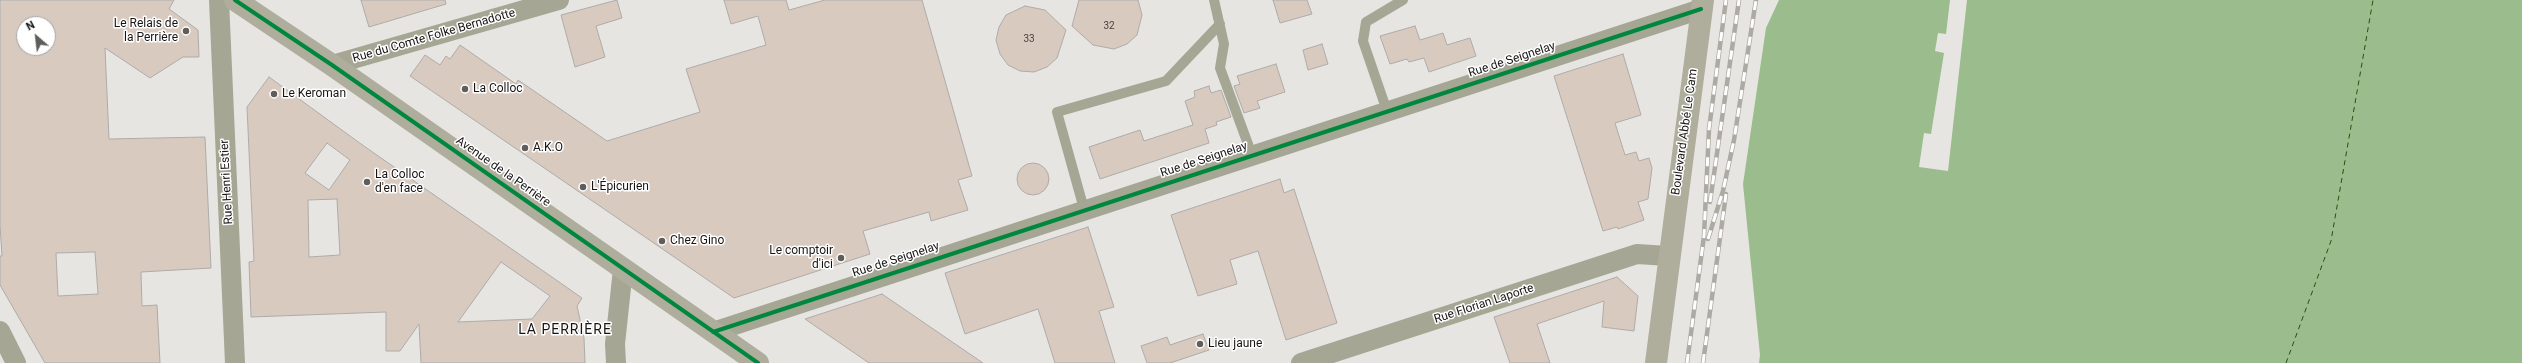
<!DOCTYPE html>
<html>
<head>
<meta charset="utf-8">
<style>
  body { margin:0 }
  #map { position:relative; width:2522px; height:363px; overflow:hidden; background:#e7e5e2; font-family:Roboto,sans-serif }
  canvas { display:block }
  .north { position:absolute; left:16px; top:16px; width:40px; height:40px; box-sizing:border-box; background:#fff; border:1px solid #a2a1a1; border-radius:50%; rotate:332deg; font-size:11px; font-weight:700; line-height:16px; text-align:center; color:#171513 }
  .north::after { content:''; display:block; margin:auto; width:14px; height:18px; background:#605e5b; clip-path:polygon(50% 0,100% 100%,50% 72%,0 100%) }
</style>
</head>
<body>
<div id="map">
<canvas width="2522" height="363"></canvas>
<div class="north">N</div>
</div>
<script>
const context = document.querySelector('canvas').getContext('2d');
context.lineJoin = 'round';
function fill(path, color) {
  context.fillStyle = color;
  context.fill(path, 'evenodd');
}
function toPath(rows) {
  const path = new Path2D();
  for (const r of rows) {
    if (r.length === 3) {
      path.moveTo(r[0] + r[2], r[1]);
      path.arc(r[0], r[1], r[2], 0, 2 * Math.PI);
      continue;
    }
    path.moveTo(r[0], r[1]);
    for (let i = 2; i < r.length; i += 2) path.lineTo(r[i], r[i + 1]);
  }
  return path;
}
function stroke(path, color, width, dash) {
  context.strokeStyle = color;
  context.lineWidth = width;
  context.lineCap = dash ? 'butt' : 'round';
  context.setLineDash(dash || []);
  context.stroke(path);
}
function write(font, color, halo, rows, align = 'center') {
  context.font = font + ' Roboto,sans-serif';
  context.lineWidth = 3;
  context.setLineDash([]);
  context.textBaseline = 'middle';
  context.strokeStyle = halo;
  context.fillStyle = color;
  for (const [text, x, y, turn = 0] of rows) {
    context.save();
    context.translate(x, y);
    context.rotate((+turn || 0) * Math.PI / 180);
    context.textAlign = isNaN(turn) ? turn : align;
    if (halo) context.strokeText(text, 0, 0);
    context.fillText(text, 0, 0);
    context.restore();
  }
}
fill(toPath([
  [1779,0,1950,0,1946,34,1938,33,1935,51,1944,53,1931,134,1924,133,1919,167,1948,171,1967,0,2522,0,2522,363,1759,363,1760,355,1743,184,1766,28]
]), '#9bbc8c');
stroke(toPath([
  [2286,363,2331,241,2373,0]
]), '#27530d', 1, [5, 4]);
const building = toPath([
  [0,0,174,0,169,9,198,30,199,57,183,57,150,78,105,48,109,139,205,137,211,268,141,272,142,306,157,305,160,363,45,363,0,285,0,256,2,256,0,225,0,0],
  [24,24,48,24,48,48,24,48,24,24],
  [95,252,98,294,58,296,56,253,95,252],
  [361,0,445,0,446,4,369,27,361,0],
  [617,0,622,18,596,26,605,57,575,67,561,15,617,0],
  [724,0,786,0,789,10,825,0,922,0,972,176,958,180,968,210,931,221,929,212,863,231,870,254,734,298,410,76,425,55,440,65,446,56,450,59,460,45,516,84,518,80,607,141,700,112,686,69,766,45,758,16,731,24,724,0],
  [1079,0,1138,0,1142,15,1137,35,1127,44,1114,49,1093,45,1072,26,1079,0],
  [1273,0,1307,0,1312,14,1280,23,1273,0],
  [1025,6,1045,10,1066,30,1057,58,1047,67,1034,72,1020,71,1008,65,1000,54,996,40,999,27,1006,15,1025,6],
  [1415,26,1420,40,1443,33,1447,45,1470,38,1476,56,1429,72,1424,58,1409,62,1407,59,1390,64,1380,36,1415,26],
  [1322,44,1328,64,1308,70,1303,50,1322,44],
  [1623,54,1641,115,1615,123,1625,155,1636,152,1639,161,1649,158,1652,168,1648,199,1638,202,1644,220,1618,229,1617,227,1603,231,1554,76,1623,54],
  [1276,64,1285,92,1257,101,1260,108,1244,113,1234,86,1240,84,1237,76,1276,64],
  [269,77,361,144,582,298,577,306,584,338,585,363,421,363,419,324,400,351,386,351,386,312,251,317,249,262,254,261,247,107,269,77],
  [327,143,350,160,329,190,305,173,327,143],
  [337,199,340,255,309,257,308,200,337,199],
  [501,262,550,296,532,319,458,322,501,262],
  [1209,86,1211,93,1221,90,1231,117,1216,122,1217,125,1205,129,1209,143,1100,179,1089,147,1140,130,1144,141,1193,125,1185,101,1195,97,1194,91,1209,86],
  [1033,179,16],
  [1280,179,1284,193,1294,189,1337,323,1286,340,1258,251,1230,260,1237,284,1198,296,1171,215,1280,179],
  [1088,227,1114,307,1099,311,1115,363,1055,363,1038,309,965,334,945,273,1088,227],
  [1617,277,1638,296,1634,331,1602,327,1604,301,1537,324,1550,363,1510,363,1494,317,1617,277],
  [882,294,964,350,983,363,869,363,805,319,882,294],
  [1203,334,1209,350,1170,363,1147,363,1141,346,1167,337,1170,345,1203,334]
]);
fill(building, '#d9cac0');
stroke(building, '#adaba9', 1);
stroke(toPath([
  [1214,0,1224,44,1220,68,1252,155],
  [1387,111,1363,41,1366,22,1403,0],
  [1084,209,1057,112,1166,81,1220,24]
]), '#a6a695', 10);
stroke(toPath([
  [219,0,235,363],
  [332,65,559,0],
  [0,331,16,363],
  [713,332,1701,9],
  [616,363,615,344,623,269],
  [1301,363,1637,254,1668,256]
]), '#a6a695', 20);
stroke(toPath([
  [235,0,332,65,758,363],
  [1656,363,1703,0]
]), '#afae9d', 22);
const rail = toPath([
  [1710,202,1739,0],
  [1708,239,1723,191,1734,140,1756,0],
  [1687,363,1704,236,1709,129,1726,0],
  [1703,363,1726,194]
]);
stroke(rail, '#acaaa2', 4.5);
stroke(rail, '#fff', 3, [9]);
stroke(toPath([
  [235,0,332,65,758,363],
  [713,332,1701,9]
]), '#00873e', 4);
for (const [x, y, r, color] of [
  [186,31,4,"#605e5b"],
  [465,89,4,"#605e5b"],
  [274,94,4,"#605e5b"],
  [525,148,4,"#605e5b"],
  [367,182,4,"#605e5b"],
  [583,187,4,"#605e5b"],
  [662,241,4,"#605e5b"],
  [841,258,4,"#605e5b"],
  [1200,344,4,"#605e5b"]
]) {
  const dot = new Path2D();
  dot.arc(x, y, r, 0, 2 * Math.PI);
  context.fillStyle = color;
  context.fill(dot);
  stroke(dot, '#fff', 1.5);
}
write('10px', '#48423e', null, [
  ["32",1109,26],
  ["33",1029,39]
]);
write('12px', '#171513', '#fff', [
  ["Le Relais de",178,24,"right"],
  ["la Perrière",178,38,"right"],
  ["La Colloc",473,89],
  ["Le Keroman",282,94],
  ["A.K.O",533,148],
  ["La Colloc",375,175],
  ["d'en face",375,189],
  ["L'Épicurien",591,187],
  ["Chez Gino",670,241],
  ["Le comptoir",833,251,"right"],
  ["d'ici",833,265,"right"],
  ["Lieu jaune",1208,344]
], 'left');
write('12px', '#171513', '#fff', [
  ["Rue du Comte Folke Bernadotte",434,36,-16],
  ["Rue de Seignelay",1512,60,-18],
  ["Boulevard Abbé Le Cam",1685,132,-82],
  ["Rue de Seignelay",1204,160,-18],
  ["Avenue de la Perrière",503,172,35],
  ["Rue Henri Estier",227,182,-93],
  ["Rue de Seignelay",896,260,-18],
  ["Rue Florian Laporte",1484,304,-18]
]);
context.letterSpacing = '1px';
write('14px', '#171513', '#fff', [
  ["LA PERRIÈRE",565,330]
]);
context.letterSpacing = '0px';
</script>
</body>
</html>
